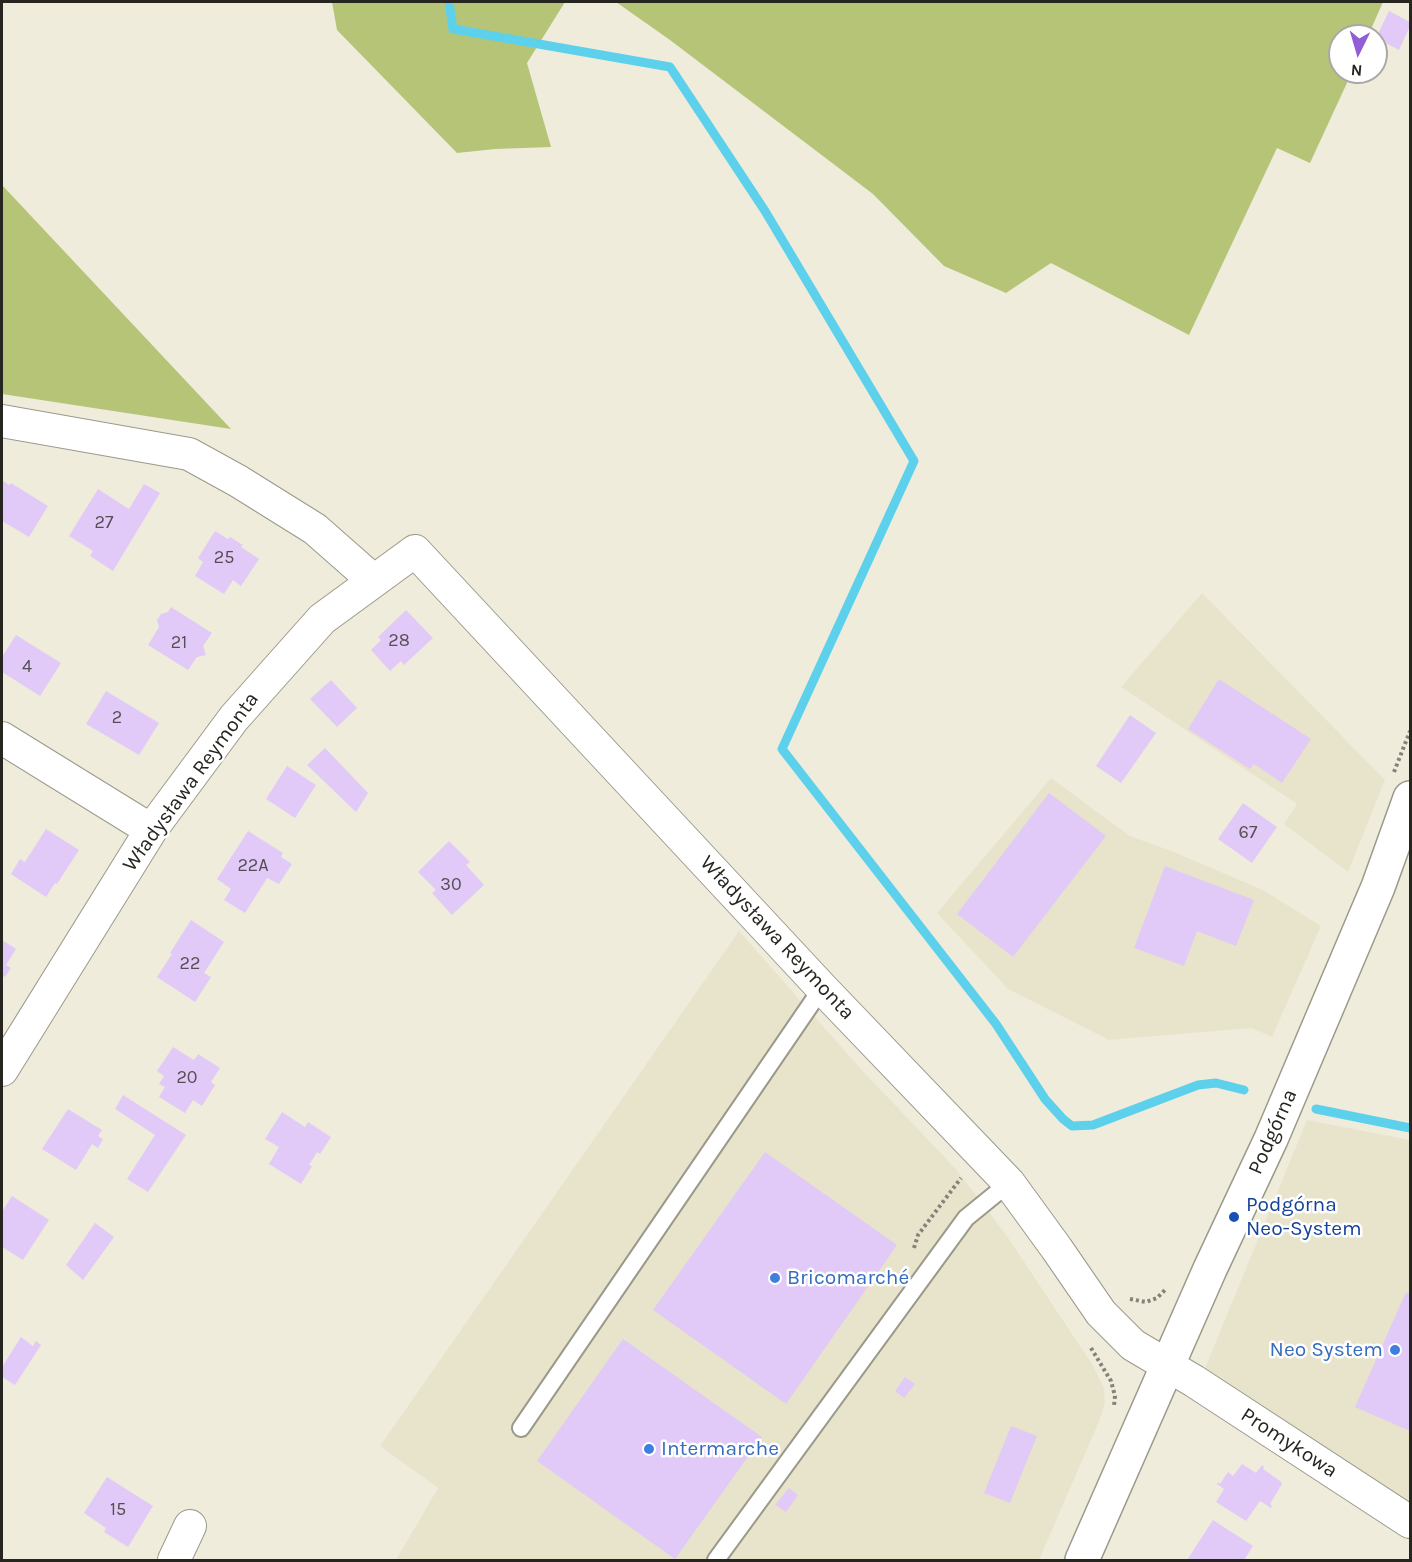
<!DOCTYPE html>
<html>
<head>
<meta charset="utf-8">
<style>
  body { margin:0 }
  #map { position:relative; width:1412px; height:1562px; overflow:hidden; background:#efecdc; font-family:Karla,sans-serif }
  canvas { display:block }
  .frame { position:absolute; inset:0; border:3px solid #26251f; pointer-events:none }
  .north { position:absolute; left:1328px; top:24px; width:60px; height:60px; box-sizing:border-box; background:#fff; border:2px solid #a8a8a5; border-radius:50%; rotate:185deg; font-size:16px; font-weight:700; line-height:24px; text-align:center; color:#26251f }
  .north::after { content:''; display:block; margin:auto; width:21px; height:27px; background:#925ed6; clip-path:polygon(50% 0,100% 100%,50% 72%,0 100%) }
</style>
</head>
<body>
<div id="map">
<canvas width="1412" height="1562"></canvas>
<div class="frame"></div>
<div class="north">N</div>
</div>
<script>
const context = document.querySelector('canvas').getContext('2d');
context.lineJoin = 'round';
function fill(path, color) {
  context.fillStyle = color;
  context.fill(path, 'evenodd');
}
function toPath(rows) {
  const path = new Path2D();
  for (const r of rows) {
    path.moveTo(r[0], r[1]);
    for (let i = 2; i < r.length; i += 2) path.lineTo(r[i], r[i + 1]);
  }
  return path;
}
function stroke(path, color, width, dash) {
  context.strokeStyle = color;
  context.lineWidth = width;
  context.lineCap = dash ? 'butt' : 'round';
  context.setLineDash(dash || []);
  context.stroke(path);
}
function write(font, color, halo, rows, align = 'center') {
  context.font = font + ' Karla,sans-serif';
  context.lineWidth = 5;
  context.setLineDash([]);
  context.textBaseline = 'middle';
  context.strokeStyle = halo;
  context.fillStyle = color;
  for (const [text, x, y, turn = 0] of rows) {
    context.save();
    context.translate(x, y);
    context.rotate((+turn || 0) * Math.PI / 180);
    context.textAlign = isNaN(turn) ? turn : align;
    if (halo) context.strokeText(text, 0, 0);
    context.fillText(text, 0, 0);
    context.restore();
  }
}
fill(toPath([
  [1202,593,1385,780,1348,872,1284,824,1297,804,1121,687],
  [1051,778,1130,836,1174,852,1263,890,1321,926,1272,1037,1252,1028,1109,1040,1008,989,937,913],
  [739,931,860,1068,956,1169,1007,1236,1092,1364,1104,1388,1105,1404,1098,1424,1039,1560,396,1560,438,1488,380,1446],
  [1307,1120,1410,1140,1410,1504,1203,1373]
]), '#e8e4cc');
fill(toPath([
  [332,2,565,2,527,63,551,147,495,149,457,153,337,30],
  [616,2,1383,2,1368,36,1340,36,1340,72,1352,72,1310,163,1277,148,1189,335,1051,263,1006,293,944,266,873,194,670,40],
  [2,185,231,429,2,394]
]), '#b6c478');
stroke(toPath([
  [449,2,453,29,670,67,765,211,914,461,782,749,996,1024,1045,1099,1063,1119,1072,1126,1093,1125,1198,1085,1216,1083,1244,1090],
  [1316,1109,1410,1128]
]), '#5dd1eb', 9);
fill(toPath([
  [1389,11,1410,22,1410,26,1399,50,1376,38],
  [2,480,9,485,11,483,48,506,29,537,2,521],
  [144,484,160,493,113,571,90,556,93,551,69,536,98,489,129,509],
  [215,531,228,539,230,537,243,545,241,547,259,559,241,586,233,580,224,594,195,576,203,562,198,558],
  [171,607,212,633,203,646,206,655,197,657,188,670,148,645,159,627,157,620,161,614,168,612],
  [406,610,433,638,404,665,401,661,390,671,371,650,381,640,378,637],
  [16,635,61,663,40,696,2,672,2,657],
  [1219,679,1311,739,1282,783,1254,764,1250,769,1188,729],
  [331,680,357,708,337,727,310,699],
  [106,691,159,723,139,755,86,724],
  [1130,715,1156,733,1121,783,1096,766],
  [325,748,368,793,356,812,307,765],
  [287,766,316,785,295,818,266,799],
  [1049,793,1106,836,1013,957,957,914],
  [1243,803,1277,827,1252,863,1218,839],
  [46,829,79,850,57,884,55,883,46,897,11,874,20,859,25,862],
  [248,831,283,853,281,857,292,864,279,884,267,878,245,913,224,900,231,889,217,879],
  [449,841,470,862,466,865,484,885,452,915,432,893,436,890,418,872],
  [1165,866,1254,900,1236,946,1197,931,1184,966,1134,948],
  [191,920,224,942,204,973,211,977,195,1002,157,977,172,954,170,953],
  [2,940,16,949,6,965,11,968,5,977,2,975],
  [173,1047,194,1060,198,1054,220,1068,211,1082,215,1085,202,1106,193,1100,185,1113,159,1097,165,1087,159,1084,164,1076,157,1071],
  [123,1095,186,1135,148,1192,127,1179,155,1135,115,1109],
  [68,1109,102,1130,98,1136,103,1139,98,1148,92,1144,76,1170,42,1149],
  [282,1112,305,1127,308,1122,331,1137,320,1154,317,1152,309,1165,312,1166,301,1184,269,1164,279,1147,265,1139],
  [765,1152,897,1245,786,1404,653,1310],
  [12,1196,49,1220,23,1260,2,1247,2,1209,3,1210],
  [95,1223,114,1237,83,1280,66,1265],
  [1406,1292,1410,1294,1410,1431,1355,1407],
  [21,1337,33,1346,36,1341,41,1345,15,1385,2,1377,2,1367],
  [623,1339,762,1437,675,1559,537,1461],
  [905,1377,915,1384,904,1398,895,1391],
  [1011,1426,1037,1436,1010,1503,984,1493],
  [1242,1464,1256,1473,1262,1465,1264,1467,1263,1469,1280,1481,1282,1484,1270,1504,1272,1506,1271,1508,1260,1501,1246,1521,1216,1502,1224,1489,1217,1484,1218,1482,1220,1484,1228,1472,1233,1476],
  [107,1477,153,1506,128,1547,104,1532,106,1528,84,1513],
  [789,1488,798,1495,786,1512,775,1505],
  [1213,1520,1253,1546,1244,1560,1187,1560]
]), '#e1caf7');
const service = toPath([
  [521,1428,822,988],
  [716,1560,966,1218,1009,1183]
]);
const minor = toPath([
  [2,421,189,454,238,481,315,529,374,581],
  [2,738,151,830],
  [2,1070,151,830,234,718,322,619,415,551,822,988,1009,1183,1057,1249,1101,1313,1133,1345,1194,1381,1410,1522],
  [174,1560,190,1526]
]);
const secondary = toPath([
  [1082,1560,1210,1269,1271,1139,1378,887,1410,798]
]);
stroke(service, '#9b998a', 20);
stroke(minor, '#9b998a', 34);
stroke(secondary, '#9b998a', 36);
stroke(toPath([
  [1394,772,1410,731],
  [914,1248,918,1235,961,1178],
  [1130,1299,1146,1302,1157,1298,1166,1289],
  [1091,1348,1111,1381,1115,1396,1114,1406]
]), '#858379', 4, [3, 3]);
stroke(service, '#fff', 16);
stroke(minor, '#fff', 32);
stroke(secondary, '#fff', 33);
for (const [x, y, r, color] of [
  [1234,1217,6,"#1a4fb4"],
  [775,1278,6,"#3f7fe0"],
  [1395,1350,6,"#3f7fe0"],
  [649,1449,6,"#3f7fe0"]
]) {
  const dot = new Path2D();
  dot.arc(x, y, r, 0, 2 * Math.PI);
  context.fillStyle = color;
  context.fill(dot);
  stroke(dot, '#fff', 2);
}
write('18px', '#554e55', null, [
  ["27",104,523],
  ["25",224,558],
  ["28",399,641],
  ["21",179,643],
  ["4",27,667],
  ["2",117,718],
  ["67",1248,833],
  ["22A",253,866],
  ["30",451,885],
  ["22",190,964],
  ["20",187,1078],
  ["15",118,1510]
]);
write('21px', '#26251f', '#fff', [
  ["Władysława Reymonta",191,782,-54],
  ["Władysława Reymonta",777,938,47],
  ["Podgórna",1273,1132,-66],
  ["Promykowa",1289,1443,33]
]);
write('21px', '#164399', '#fff', [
  ["Podgórna",1246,1205],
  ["Neo-System",1246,1229]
], 'left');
write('21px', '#366cbe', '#fff', [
  ["Bricomarché",787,1278],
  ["Neo System",1383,1350,"right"],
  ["Intermarche",661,1449]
], 'left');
</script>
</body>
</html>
